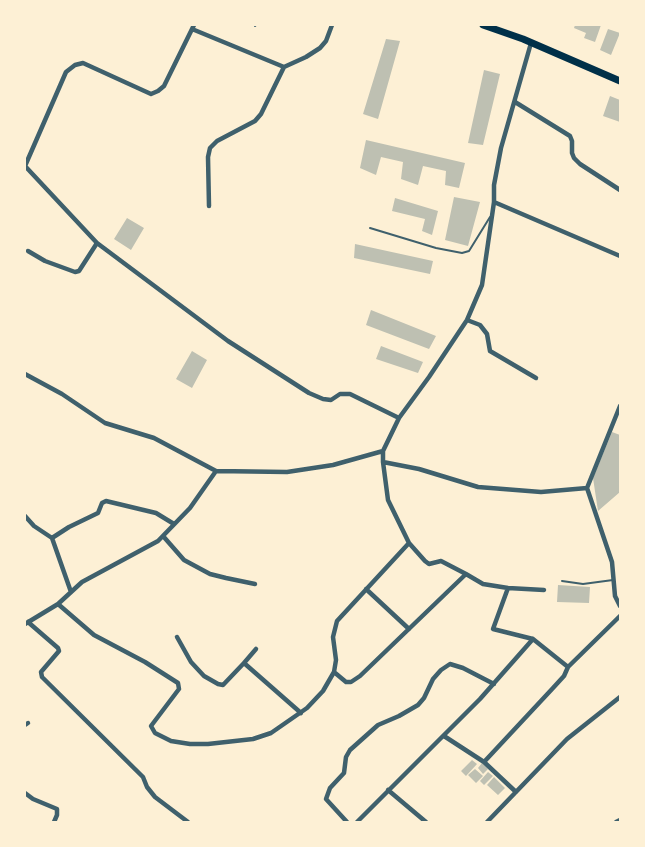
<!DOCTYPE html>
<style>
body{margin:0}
#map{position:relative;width:645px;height:847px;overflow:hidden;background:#fdf0d5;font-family:Roboto,sans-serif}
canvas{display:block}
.frame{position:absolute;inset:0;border:26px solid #fdf0d5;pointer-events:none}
</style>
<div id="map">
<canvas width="645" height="847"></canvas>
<div class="frame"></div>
</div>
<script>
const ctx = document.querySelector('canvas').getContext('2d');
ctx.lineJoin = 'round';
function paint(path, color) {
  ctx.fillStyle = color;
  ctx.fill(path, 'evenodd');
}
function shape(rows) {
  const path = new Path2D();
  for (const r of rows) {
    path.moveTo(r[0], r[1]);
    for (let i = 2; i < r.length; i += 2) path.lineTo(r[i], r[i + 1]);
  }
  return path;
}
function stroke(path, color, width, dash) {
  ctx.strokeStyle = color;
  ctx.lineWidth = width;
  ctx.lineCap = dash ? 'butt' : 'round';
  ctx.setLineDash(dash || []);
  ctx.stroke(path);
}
const building = shape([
 [575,25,601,25,595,42,584,38,586,33,574,28],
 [608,29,620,33,611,55,600,50],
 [386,39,400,41,378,119,363,114],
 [484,70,500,74,483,145,468,143],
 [610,96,620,100,620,122,603,116],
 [366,140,465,163,459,188,445,185,446,171,423,166,418,185,401,179,403,162,381,157,376,175,360,168],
 [454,197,480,202,468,246,445,240],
 [395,198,438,211,432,235,422,231,425,219,392,211],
 [127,218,144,228,131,250,114,239],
 [355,244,433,261,430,274,354,258],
 [371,310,436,336,429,349,366,325],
 [381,346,423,362,418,373,376,359],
 [192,351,207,360,192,388,176,379],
 [612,432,620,435,620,492,598,511,593,478],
 [558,585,590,587,589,603,557,602],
 [472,760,477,764,466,776,461,771],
 [482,763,488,769,483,774,478,768],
 [475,769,483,776,476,783,468,775],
 [488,772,493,776,484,785,480,781],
 [494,777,505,788,498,795,487,785]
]);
const service = shape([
 [255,26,256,25],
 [370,228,436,248,462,253,469,251,490,217],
 [562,581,583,584,613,580]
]);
const minor = shape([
 [192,29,284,67,306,57,320,48,326,41,332,25],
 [515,102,570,136,572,141,572,153,574,158,580,164,620,190],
 [25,166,97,243,228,341,309,393,323,399,331,400,340,394,350,394,399,418],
 [25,166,66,72,75,65,83,63,151,94,158,91,164,86,194,25],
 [494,202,620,256],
 [209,206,208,157,210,148,217,141,255,121,261,114,284,67],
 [28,251,45,261,75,272,79,271,97,243],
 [467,320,480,325,487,334,490,351,536,378],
 [25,374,62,394,105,423,154,438,216,471,287,472,333,465,383,451],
 [383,462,419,469,478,487,541,492,587,488],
 [587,488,612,562,615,596,620,606],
 [587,488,620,406],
 [25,516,34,526,52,538,69,527,98,513,102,503,106,501,156,513,174,524],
 [163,536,184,560,210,574,226,578,255,584],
 [52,538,71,592],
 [466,574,441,561,429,564,425,561,409,543,388,500,383,462,383,451,399,418,429,377,467,320,482,285,494,202,494,185,501,148,531,43],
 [508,588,493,629,533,639,568,667,620,616],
 [366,589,409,629],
 [58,604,94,635,145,662,178,683,179,689,151,726,155,733,171,741,190,744,208,744,253,739,271,733,307,708,323,691,334,672,336,660,333,637,337,621,409,543],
 [28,622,58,648,59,651,41,672,42,677,143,777,147,787,155,797,188,822],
 [25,624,58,604,82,582,158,541,190,508,216,471],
 [177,637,191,662,204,676,218,684,223,685,244,663,301,713],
 [244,663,256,649],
 [334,672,346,682,351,682,360,676,466,574,483,584,508,588,544,590],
 [25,725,28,723],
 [444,736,484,762,553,688,564,676,568,667],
 [484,762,516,792],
 [388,790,426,822],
 [25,793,33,799,57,809,57,815,54,822],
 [347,822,326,799,330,788,344,773,346,757,350,750,378,725,399,716,418,705,424,698,433,679,441,670,450,664,463,668,494,684],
 [357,822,480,699,533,639],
 [487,822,567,739,620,697],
 [616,822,620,820]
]);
const primary = shape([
 [483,25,523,39,620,81]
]);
paint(building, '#bec0b2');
stroke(service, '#3f606c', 2);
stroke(minor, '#3f606c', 4.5);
stroke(primary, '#003049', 7);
</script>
